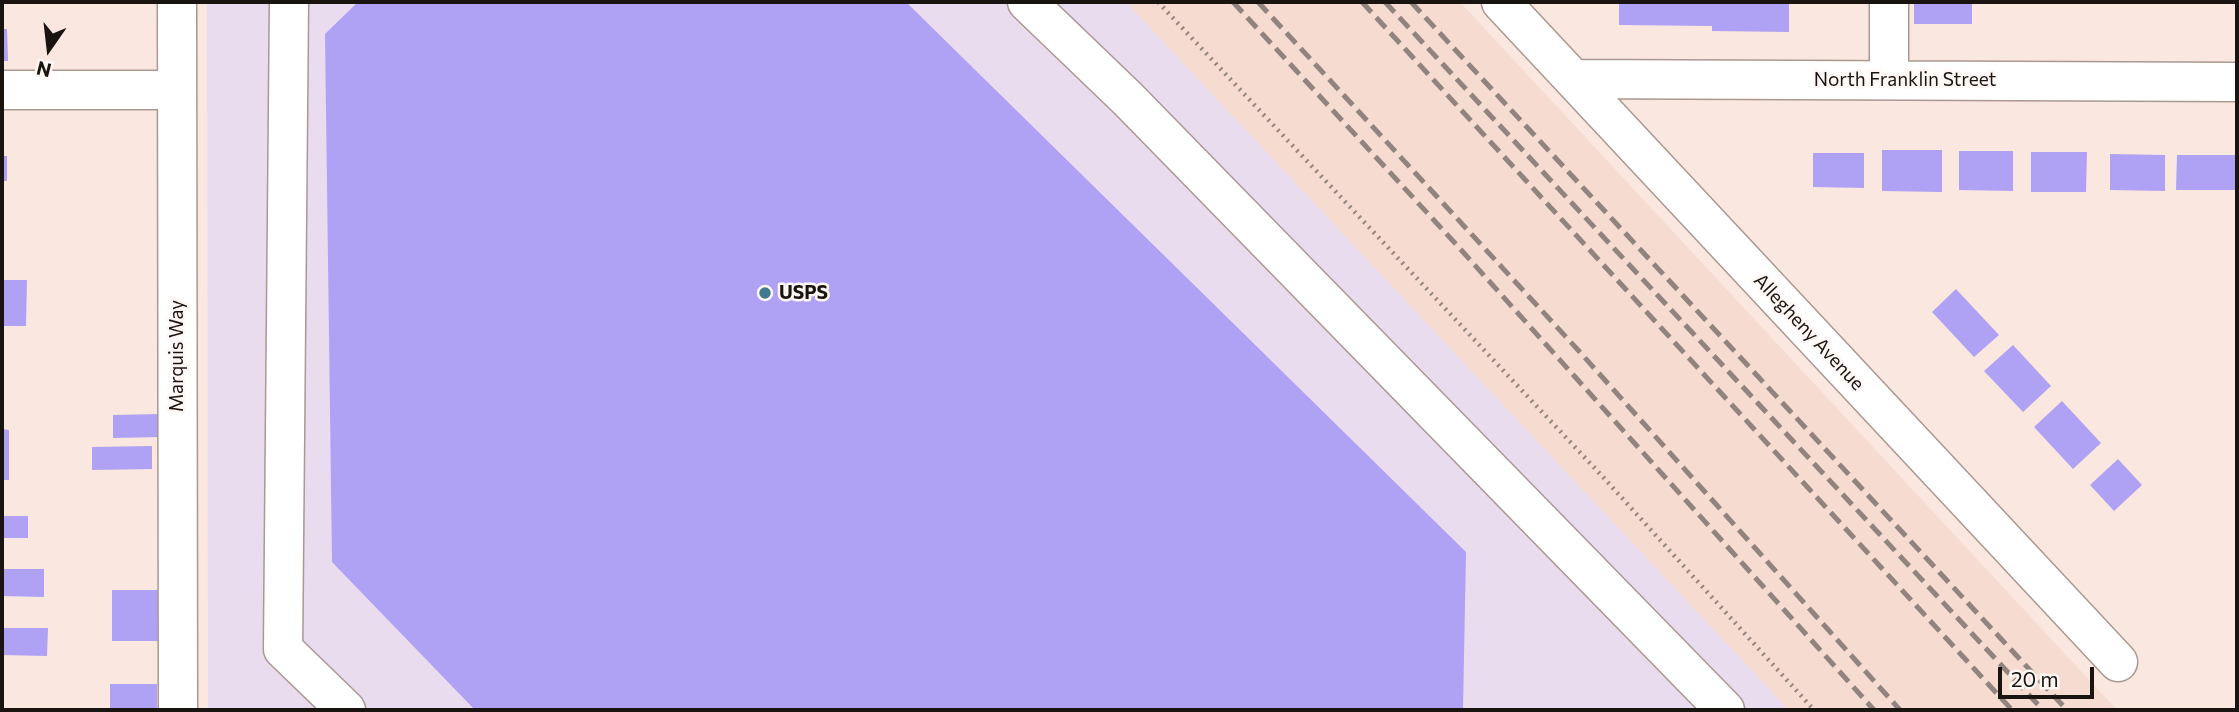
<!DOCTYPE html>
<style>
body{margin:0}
#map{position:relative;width:2239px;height:712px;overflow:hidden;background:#fae7df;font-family:Commissioner,sans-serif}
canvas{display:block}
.frame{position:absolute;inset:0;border:4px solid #1a1411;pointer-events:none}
.north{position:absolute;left:14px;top:14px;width:70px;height:70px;-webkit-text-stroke:5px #fff7f4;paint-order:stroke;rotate:194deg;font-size:19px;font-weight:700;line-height:28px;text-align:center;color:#1a1411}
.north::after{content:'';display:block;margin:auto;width:24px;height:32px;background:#1a1411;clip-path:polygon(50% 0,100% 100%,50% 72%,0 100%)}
.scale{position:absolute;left:1998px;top:667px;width:96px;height:32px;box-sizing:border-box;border:4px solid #1a1411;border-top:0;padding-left:9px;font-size:21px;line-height:24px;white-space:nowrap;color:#1a1411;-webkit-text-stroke:5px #fff7f4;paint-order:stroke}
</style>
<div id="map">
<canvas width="2239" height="712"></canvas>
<div class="frame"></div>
<div class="north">N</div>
<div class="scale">20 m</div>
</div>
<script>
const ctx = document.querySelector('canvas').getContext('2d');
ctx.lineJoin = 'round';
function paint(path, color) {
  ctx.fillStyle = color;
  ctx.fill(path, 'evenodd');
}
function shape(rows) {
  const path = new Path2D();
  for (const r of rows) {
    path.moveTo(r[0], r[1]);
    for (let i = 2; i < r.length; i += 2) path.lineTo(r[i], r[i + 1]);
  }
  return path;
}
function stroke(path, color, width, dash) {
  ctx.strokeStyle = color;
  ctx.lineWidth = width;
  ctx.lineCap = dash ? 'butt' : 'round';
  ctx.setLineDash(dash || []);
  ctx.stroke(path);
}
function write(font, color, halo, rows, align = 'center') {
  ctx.font = font + ' Commissioner,sans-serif';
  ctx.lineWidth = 5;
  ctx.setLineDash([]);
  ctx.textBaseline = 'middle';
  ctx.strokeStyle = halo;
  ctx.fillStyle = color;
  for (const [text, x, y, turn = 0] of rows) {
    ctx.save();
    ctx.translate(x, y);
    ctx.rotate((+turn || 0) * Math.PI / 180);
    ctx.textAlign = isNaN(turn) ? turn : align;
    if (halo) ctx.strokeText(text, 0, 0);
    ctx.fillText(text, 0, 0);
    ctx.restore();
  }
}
const built = shape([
 [1126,2,1460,2,2117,710,1789,710]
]);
const industrial = shape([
 [207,2,1126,2,1789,710,208,710]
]);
const building = shape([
 [358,2,906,2,1466,552,1463,710,475,710,332,562,325,34],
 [1619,2,1789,2,1789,32,1712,31,1712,26,1619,25],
 [1914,2,1972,2,1972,24,1914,24],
 [2,29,7,29,8,61,2,61],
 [1882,150,1942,150,1942,192,1882,191],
 [1959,151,2013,151,2013,191,1959,190],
 [2031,152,2087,152,2086,192,2031,192],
 [1813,153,1864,153,1864,188,1813,187],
 [2110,154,2165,155,2165,191,2110,190],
 [2177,155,2236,155,2235,190,2176,190],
 [2,156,7,156,7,181,2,181],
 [2,280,27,280,26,326,2,326],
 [1956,289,1999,335,1974,357,1932,312],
 [2013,345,2051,386,2023,412,1984,371],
 [2062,401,2101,443,2073,469,2034,427],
 [161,414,162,437,113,438,113,415],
 [2,429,9,430,9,480,2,480],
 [152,446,152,469,92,470,92,447],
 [2118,459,2142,485,2114,511,2090,485],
 [2,516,28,516,28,538,2,538],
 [2,569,44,569,44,597,2,596],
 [112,590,158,590,158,641,112,641],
 [2,628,48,628,47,656,2,655],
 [110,684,157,684,157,710,110,710]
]);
const path = shape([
 [1158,2,1603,477,1814,710]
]);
const minor = shape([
 [177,2,178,710],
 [289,2,283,649,346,710],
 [1027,2,1128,99,1725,710],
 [1501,2,2118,662],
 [1573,79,2237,82],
 [1889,80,1889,2],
 [2,90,177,90]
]);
const rail = shape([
 [1233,2,1454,242,1874,710],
 [1258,2,1578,350,1900,710],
 [1362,2,2012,710],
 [1385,2,2043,710],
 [1411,2,2067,710]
]);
const markers = [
 [765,293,7,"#3e7b91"]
];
const streetNames = [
 ["North Franklin Street",1905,80],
 ["Allegheny Avenue",1809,332,47],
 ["Marquis Way",177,356,-90]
];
const poiNames = [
 ["USPS",779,293]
];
paint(built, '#f6dbd0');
paint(industrial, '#eadcef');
paint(building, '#afa1f3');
stroke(minor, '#aa9891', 41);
stroke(path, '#938680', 4.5, [2, 5]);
stroke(minor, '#fff', 38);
stroke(rail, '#91847e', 5, [14, 7]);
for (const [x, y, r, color] of markers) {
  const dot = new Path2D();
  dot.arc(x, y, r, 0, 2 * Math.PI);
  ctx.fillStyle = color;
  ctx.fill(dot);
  stroke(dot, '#fff7f4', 2.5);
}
write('19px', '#1a1411', '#fff7f4', streetNames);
write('bold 19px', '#1a1411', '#fff7f4', poiNames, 'left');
</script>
